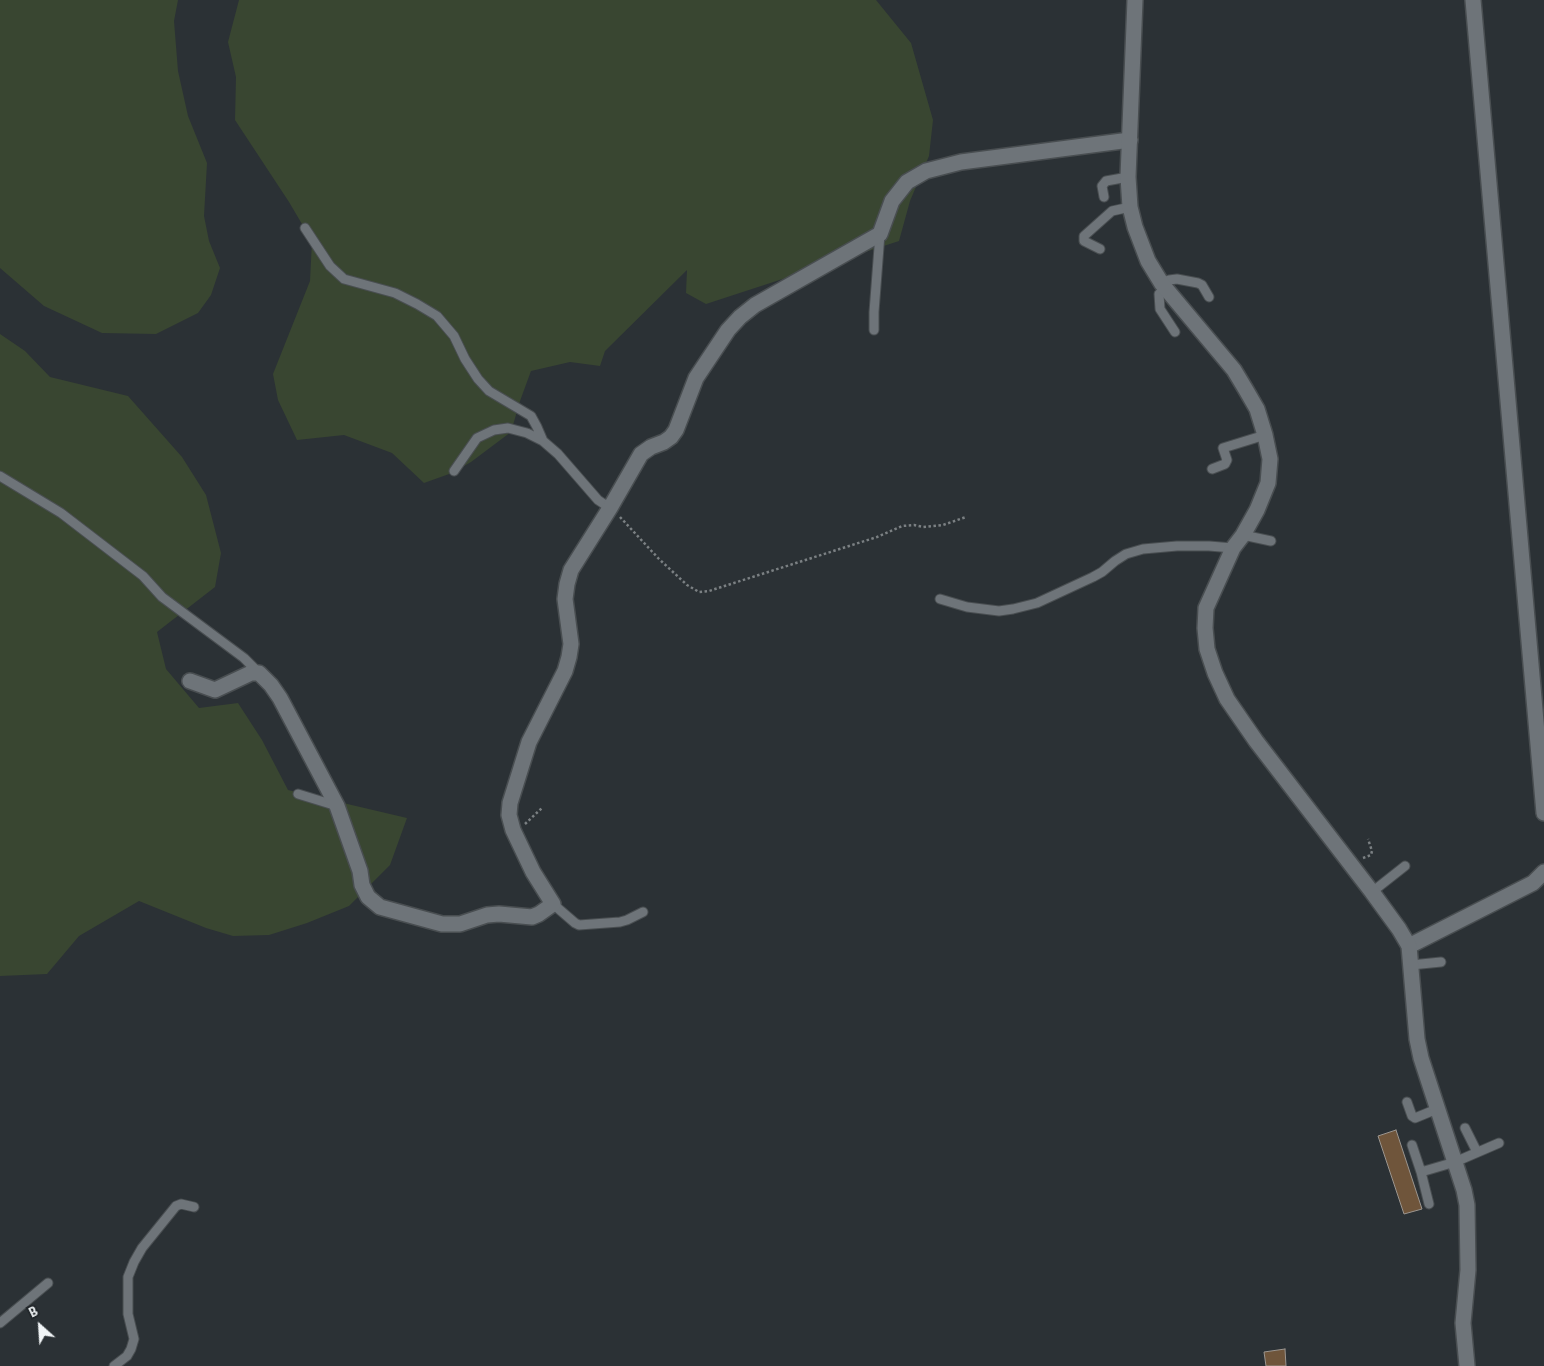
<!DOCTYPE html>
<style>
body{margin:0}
#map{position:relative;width:1544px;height:1366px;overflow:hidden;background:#2b3135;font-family:"Alegreya Sans",sans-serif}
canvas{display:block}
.north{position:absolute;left:15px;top:1301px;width:50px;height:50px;-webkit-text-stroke:4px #22272b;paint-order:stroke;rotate:334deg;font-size:14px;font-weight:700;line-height:20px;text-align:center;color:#f1f5f7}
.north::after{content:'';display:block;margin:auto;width:18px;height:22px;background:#f1f5f7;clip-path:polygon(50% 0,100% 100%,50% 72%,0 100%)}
</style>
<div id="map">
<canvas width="1544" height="1366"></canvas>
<div class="north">B</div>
</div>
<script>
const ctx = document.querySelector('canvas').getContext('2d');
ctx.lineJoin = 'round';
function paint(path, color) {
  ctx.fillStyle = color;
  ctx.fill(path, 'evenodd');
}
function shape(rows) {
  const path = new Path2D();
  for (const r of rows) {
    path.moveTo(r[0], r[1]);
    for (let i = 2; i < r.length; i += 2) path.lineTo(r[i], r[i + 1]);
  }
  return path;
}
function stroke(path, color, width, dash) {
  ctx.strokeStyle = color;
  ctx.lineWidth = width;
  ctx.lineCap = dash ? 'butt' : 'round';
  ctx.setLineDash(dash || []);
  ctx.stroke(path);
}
const green = shape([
 [0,0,178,0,174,21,178,71,188,116,207,163,204,216,209,241,220,268,211,295,198,313,156,334,102,333,44,306,0,268],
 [239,0,876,0,911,43,933,120,929,156,910,201,899,241,706,304,686,293,687,270,605,351,600,366,570,362,531,371,520,401,511,432,471,462,452,473,424,483,392,453,344,435,297,440,278,400,273,374,310,281,312,241,289,202,235,120,236,77,228,42],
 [0,334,25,351,50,377,128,396,182,457,206,495,221,553,215,587,157,632,166,669,199,708,238,703,262,740,288,790,407,818,390,865,349,906,307,923,269,935,233,936,206,928,139,901,79,936,47,974,0,976]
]);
const building = shape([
 [1396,1130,1422,1209,1404,1214,1378,1136,1396,1130],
 [1285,1349,1286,1366,1266,1366,1264,1352,1285,1349]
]);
const path = shape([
 [620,517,659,559,687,585,699,592,709,591,877,537,902,526,914,525,923,527,943,525,966,517],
 [525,824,543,807],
 [1363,858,1371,855,1372,851,1368,839]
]);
const lane = shape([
 [1104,197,1102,186,1106,181,1128,177],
 [305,228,330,266,344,279,395,293,417,304,437,316,454,336,465,359,478,379,489,391,531,416,537,427,543,441],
 [1100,249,1084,241,1084,236,1112,211,1130,207],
 [1162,284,1169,280,1177,279,1198,283,1202,285,1209,297],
 [1166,288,1159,294,1160,309,1175,332],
 [874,330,874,312,880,234],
 [1212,469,1225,464,1227,460,1223,448,1265,435],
 [454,471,477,438,494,430,508,428,527,433,543,441,558,454,598,500,610,508],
 [0,476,61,513,143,576,162,597,244,658,259,673],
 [1243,535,1271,541],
 [940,599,967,607,999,611,1013,609,1037,603,1093,577,1102,572,1115,561,1126,554,1143,549,1177,546,1209,546,1233,548],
 [298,794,337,806],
 [1372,892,1405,866],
 [553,904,575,923,579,925,620,922,627,920,643,912],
 [1411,965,1441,962],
 [1407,1102,1412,1116,1415,1118,1437,1109],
 [1465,1128,1477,1152],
 [1412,1145,1421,1172,1455,1162,1499,1143],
 [1421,1172,1429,1204],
 [0,1323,48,1283],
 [114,1366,127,1356,131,1349,134,1339,128,1314,128,1277,134,1262,142,1248,176,1206,181,1204,194,1207]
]);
const street = shape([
 [190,681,215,690,251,673,259,673,271,685,280,698,337,806,360,871,362,885,368,897,380,907,442,924,460,924,487,915,499,914,532,917,539,914,553,904,533,872,513,830,509,815,510,803,529,742,565,671,569,657,571,644,565,599,567,584,571,570,610,508,641,454,651,447,664,442,671,437,676,430,696,378,728,330,740,317,755,305,880,234,892,201,907,182,926,171,961,162,1130,140],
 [1409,946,1533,883,1544,872]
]);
const secondary = shape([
 [1135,0,1128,177,1130,207,1135,227,1148,261,1162,284,1234,370,1246,390,1257,409,1265,435,1270,459,1268,483,1257,510,1243,535,1233,548,1206,608,1205,628,1207,649,1215,673,1227,699,1256,741,1372,892,1399,929,1409,946,1417,1039,1421,1058,1464,1190,1467,1205,1468,1270,1463,1323,1467,1366],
 [1473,0,1544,813]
]);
paint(green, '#394631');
paint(building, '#6f553b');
stroke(building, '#9b958f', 1);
stroke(lane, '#494e51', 11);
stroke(street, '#494e51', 18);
stroke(secondary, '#494e51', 18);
stroke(path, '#7b8083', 2.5, [2.5, 2.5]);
stroke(lane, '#6e7479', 9);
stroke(street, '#6e7479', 15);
stroke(secondary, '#6e7479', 15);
</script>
